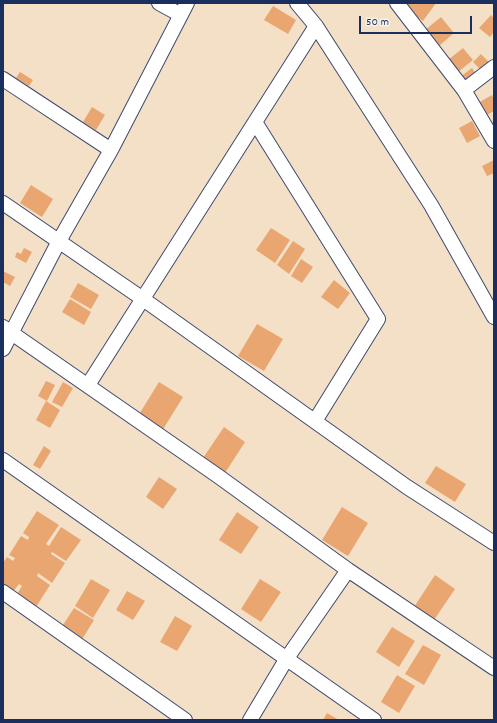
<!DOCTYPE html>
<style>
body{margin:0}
#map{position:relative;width:497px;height:723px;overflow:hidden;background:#f4e0c7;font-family:Dekko,sans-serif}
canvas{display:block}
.frame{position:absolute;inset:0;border:4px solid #1b2f5e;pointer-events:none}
.scale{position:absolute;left:359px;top:16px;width:113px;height:18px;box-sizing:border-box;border:2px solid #1b2f5e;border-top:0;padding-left:5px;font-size:12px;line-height:14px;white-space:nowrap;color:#1b2f5e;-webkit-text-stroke:3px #f7f3e8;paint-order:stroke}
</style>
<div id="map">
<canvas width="497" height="723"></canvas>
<div class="frame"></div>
<div class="scale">50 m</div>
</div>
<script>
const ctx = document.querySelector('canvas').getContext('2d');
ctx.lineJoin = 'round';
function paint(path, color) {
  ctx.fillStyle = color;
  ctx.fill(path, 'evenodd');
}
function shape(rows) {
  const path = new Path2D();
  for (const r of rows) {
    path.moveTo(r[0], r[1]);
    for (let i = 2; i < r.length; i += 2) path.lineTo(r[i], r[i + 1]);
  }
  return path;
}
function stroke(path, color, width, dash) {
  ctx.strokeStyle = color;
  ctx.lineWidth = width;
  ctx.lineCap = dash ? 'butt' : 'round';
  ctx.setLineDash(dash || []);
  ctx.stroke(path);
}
const building = shape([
 [408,3,436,3,423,21,405,8],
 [273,6,296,20,288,34,264,20],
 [491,15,494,18,494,32,490,37,479,28],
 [441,17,454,33,439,46,425,30],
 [463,48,473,60,458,72,448,60],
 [481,54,491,64,483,72,473,62],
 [472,68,478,77,466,85,460,77],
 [20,72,33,80,29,86,16,78],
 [492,95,494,99,494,111,485,116,478,103],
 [92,107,105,115,96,130,83,122],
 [472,121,480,136,467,143,459,128],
 [494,160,494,173,487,176,482,166],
 [31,185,53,199,42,217,20,203],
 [271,228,290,240,275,263,256,250],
 [293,241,305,249,289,274,277,265],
 [24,248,32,252,26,263,15,257,17,252,21,254],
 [301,259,313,267,302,283,291,276],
 [3,271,15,277,10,286,3,282],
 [334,280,350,293,338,309,321,297],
 [78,283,99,295,91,309,70,297],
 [70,299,91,312,84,325,62,312],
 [257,324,283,339,264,371,238,356],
 [46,381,55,385,47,401,38,396],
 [63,382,73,388,62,407,52,402],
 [159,382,183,397,162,431,138,416],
 [46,401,60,410,50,428,36,420],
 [224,427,245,442,223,476,201,461],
 [44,446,51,451,40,469,33,465],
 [436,466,466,484,455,502,425,483],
 [159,477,177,489,163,509,146,497],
 [342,507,368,523,348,556,322,540],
 [37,511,59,525,46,544,49,546,61,527,81,540,66,561,52,552,51,554,65,563,52,583,38,573,37,576,50,585,36,607,17,594,22,586,19,584,13,592,3,585,3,563,7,557,13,561,15,558,9,555,21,536,28,540,29,537,23,533],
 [237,512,259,527,241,554,219,540],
 [435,575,455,589,434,620,414,607],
 [91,579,110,590,93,618,75,606],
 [260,579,281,592,261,622,241,609],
 [127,591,145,601,133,620,116,610],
 [74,608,94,620,81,641,61,628],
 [175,616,192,626,177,651,160,642],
 [392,627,415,641,399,667,376,652],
 [423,645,441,655,424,685,405,674],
 [397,675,415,686,399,713,381,702],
 [327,713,339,720,323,720]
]);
const street = shape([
 [159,3,181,15],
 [297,3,316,26,431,205,494,317],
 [397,3,464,90,494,141],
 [3,79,111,150,59,241,3,349],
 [464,90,494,67],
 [255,122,378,319,315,421],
 [111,150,187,3],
 [3,203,143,299,407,487,494,543],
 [3,327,218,476,348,570,494,668],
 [88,385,316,26],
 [3,460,374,720],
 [3,592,185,720],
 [250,720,287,658,348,570]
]);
paint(building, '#e9a671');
stroke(street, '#3c4a6e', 16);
stroke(street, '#fff', 14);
</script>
